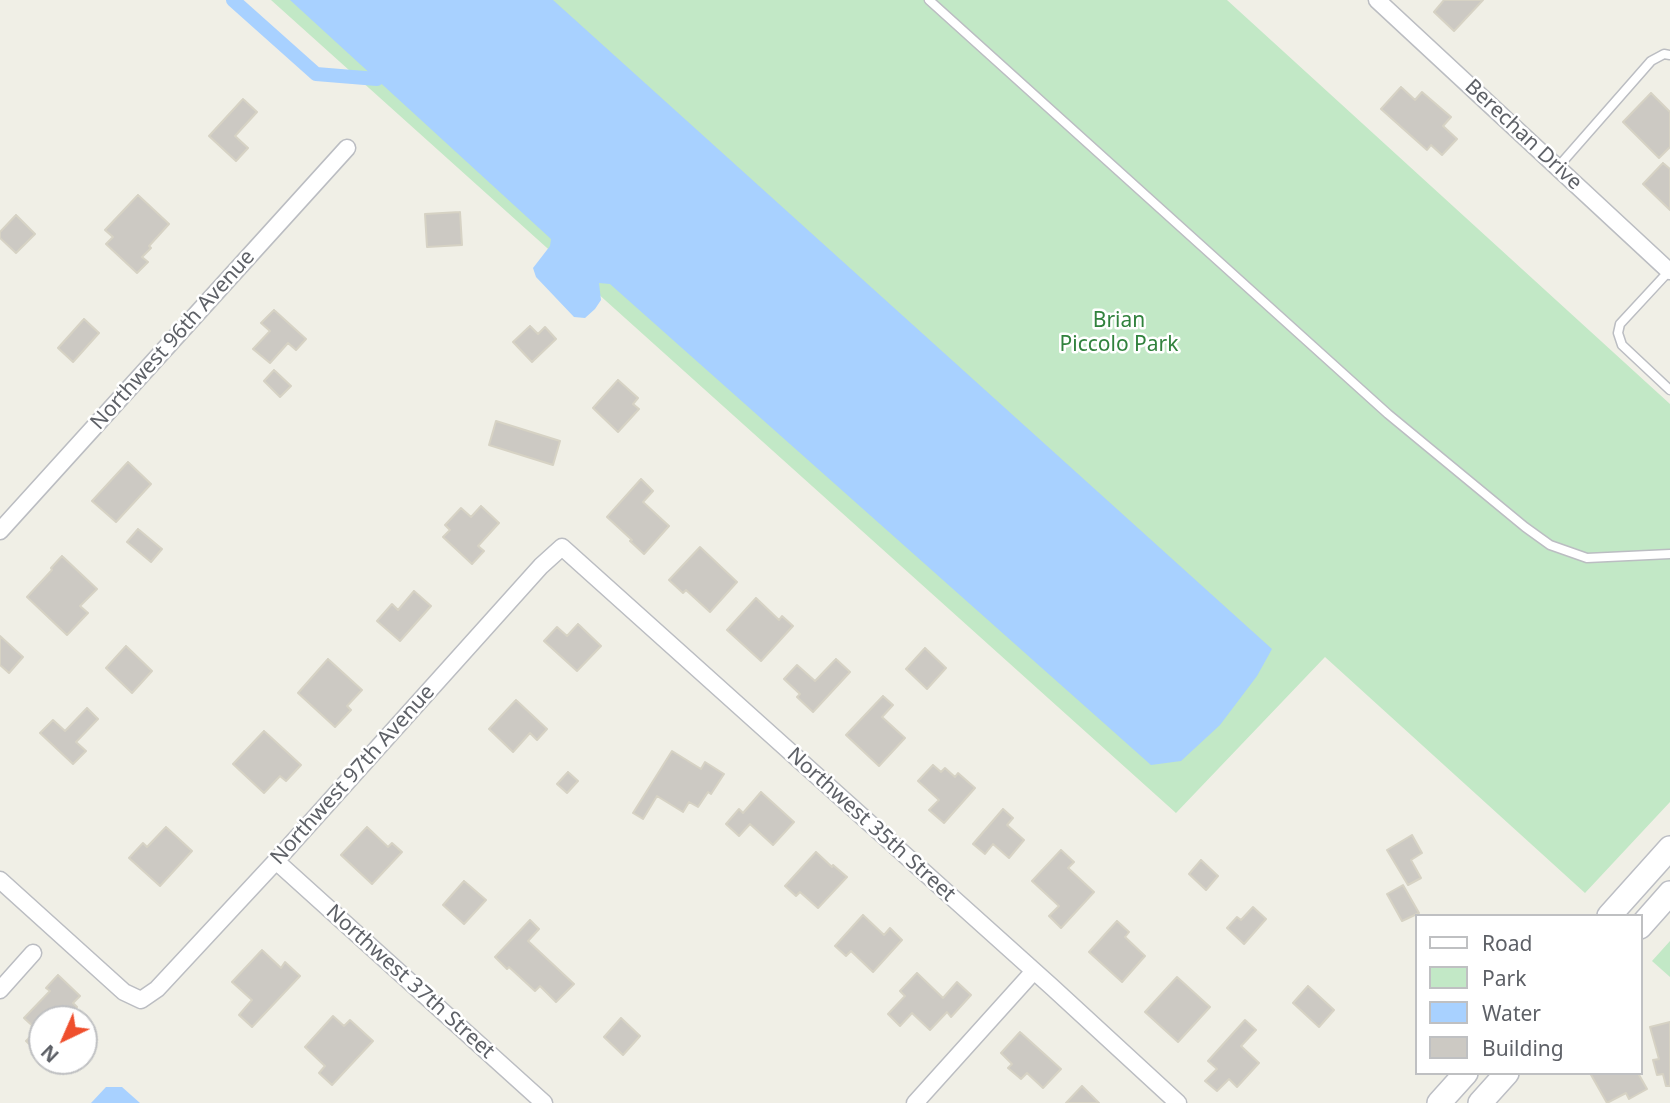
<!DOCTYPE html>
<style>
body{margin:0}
#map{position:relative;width:1670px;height:1103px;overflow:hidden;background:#f0efe6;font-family:"Noto Sans",sans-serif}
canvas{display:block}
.legend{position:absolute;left:1415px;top:914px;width:228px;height:161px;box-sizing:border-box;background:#fff;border:2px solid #bfc0c2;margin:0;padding:9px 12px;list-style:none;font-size:21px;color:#5e6167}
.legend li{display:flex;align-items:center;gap:14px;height:35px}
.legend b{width:35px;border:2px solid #bfc0c2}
.north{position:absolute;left:28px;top:1005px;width:70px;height:70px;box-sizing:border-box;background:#fff;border:2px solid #bfc0c2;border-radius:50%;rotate:224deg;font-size:19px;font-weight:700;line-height:28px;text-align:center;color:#5e6167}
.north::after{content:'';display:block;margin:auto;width:24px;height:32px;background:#ef4f2d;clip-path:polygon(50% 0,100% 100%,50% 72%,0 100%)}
</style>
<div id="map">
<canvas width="1670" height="1103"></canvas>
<ul class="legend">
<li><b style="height:9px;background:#fff"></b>Road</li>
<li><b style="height:19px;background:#c2e8c6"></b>Park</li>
<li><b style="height:19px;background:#a8d1ff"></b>Water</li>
<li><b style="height:19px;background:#ccc9c3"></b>Building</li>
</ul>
<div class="north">N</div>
</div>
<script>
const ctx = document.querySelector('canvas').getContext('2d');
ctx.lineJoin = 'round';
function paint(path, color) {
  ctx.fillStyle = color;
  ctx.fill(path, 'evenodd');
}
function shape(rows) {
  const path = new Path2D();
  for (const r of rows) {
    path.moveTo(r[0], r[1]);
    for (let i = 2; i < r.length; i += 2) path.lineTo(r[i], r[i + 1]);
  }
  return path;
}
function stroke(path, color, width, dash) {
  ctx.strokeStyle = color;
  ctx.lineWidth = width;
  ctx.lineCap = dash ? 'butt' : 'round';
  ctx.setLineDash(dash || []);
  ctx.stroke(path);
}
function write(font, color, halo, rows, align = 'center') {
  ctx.font = font + ' "Noto Sans",sans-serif';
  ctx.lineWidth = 5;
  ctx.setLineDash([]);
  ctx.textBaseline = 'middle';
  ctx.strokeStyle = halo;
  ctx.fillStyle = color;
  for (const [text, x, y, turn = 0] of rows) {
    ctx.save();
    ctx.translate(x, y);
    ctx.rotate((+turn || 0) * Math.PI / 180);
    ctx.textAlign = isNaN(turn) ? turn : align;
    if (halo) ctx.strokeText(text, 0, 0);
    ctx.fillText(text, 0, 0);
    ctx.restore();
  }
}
const green = shape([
 [271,0,1227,0,1670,404,1670,802,1585,893,1325,657,1176,813],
 [1670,941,1670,977,1652,961]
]);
const water = shape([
 [290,0,553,0,1272,649,1257,676,1220,725,1181,761,1151,765,610,284,599,283,601,300,595,309,585,318,574,317,536,277,533,268,550,246,551,239],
 [106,1087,122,1087,140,1103,91,1103]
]);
const canal = shape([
 [233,0,316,74,377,79]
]);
const building = shape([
 [1444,0,1483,0,1454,31,1434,12,1444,0],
 [1401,87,1415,100,1422,92,1451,117,1443,126,1457,139,1442,155,1431,145,1427,150,1381,109,1401,87],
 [1651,93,1670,112,1670,147,1659,158,1623,122,1651,93],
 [243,99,257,112,235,136,248,148,236,161,209,136,243,99],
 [1663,163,1670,169,1670,210,1643,184,1663,163],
 [138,195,169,224,149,246,151,248,142,257,148,262,137,273,106,244,113,237,105,230,138,195],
 [460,212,462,245,427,247,425,214,460,212],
 [16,215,35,234,16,253,0,238,0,232,16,215],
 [274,310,306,339,296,350,288,343,270,363,253,349,270,331,261,323,274,310],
 [84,319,99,333,73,362,58,348,84,319],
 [530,326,538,334,545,327,556,339,532,362,513,342,530,326],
 [274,370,291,386,280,397,264,381,274,370],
 [618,380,638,398,633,404,639,409,618,432,593,408,618,380],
 [496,421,560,441,553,465,489,445,496,421],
 [128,462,151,484,116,522,92,501,128,462],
 [641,479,653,491,643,502,669,526,644,554,630,541,632,540,607,517,641,479],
 [481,506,499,523,478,546,484,551,472,564,443,537,450,530,445,525,461,508,471,517,481,506],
 [138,529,162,549,151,562,127,542,138,529],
 [700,547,737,582,710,612,686,590,683,593,669,580,700,547],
 [62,556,97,589,80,606,88,613,67,635,27,597,52,570,51,568,62,556],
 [414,591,431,606,400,641,377,621,392,604,398,610,414,591],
 [756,598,779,620,782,616,793,626,761,661,727,630,756,598],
 [578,624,601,646,577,671,544,641,557,627,567,636,578,624],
 [0,636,23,657,9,673,0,665,0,636],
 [126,646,152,671,132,693,106,668,126,646],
 [925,648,946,668,927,689,906,669,925,648],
 [328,659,362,690,347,706,351,710,335,727,298,693,328,659],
 [836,659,850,672,813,712,797,697,800,694,784,679,797,665,815,681,836,659],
 [883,696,893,705,882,717,905,738,879,766,846,735,883,696],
 [516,700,547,729,537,740,530,733,513,752,489,729,516,700],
 [87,708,98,719,76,742,86,751,73,764,40,733,53,720,65,731,87,708],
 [264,731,301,765,286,781,280,776,264,793,233,764,264,731],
 [672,751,701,769,705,762,724,774,711,794,708,792,698,807,689,802,683,812,657,796,643,819,633,813,672,751],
 [933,765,941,772,945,768,955,777,958,773,975,788,944,823,929,810,939,800,918,781,933,765],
 [568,772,578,781,567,793,557,784,568,772],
 [761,792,794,822,773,845,750,824,739,836,726,824,739,809,743,813,761,792],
 [1003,809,1013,818,1007,825,1024,840,1009,858,993,844,985,854,973,844,1003,809],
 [166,827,192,851,160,886,129,858,143,843,147,847,166,827],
 [367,827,388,847,392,843,402,852,372,884,341,855,367,827],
 [1412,835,1422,853,1411,860,1421,878,1408,885,1387,850,1412,835],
 [1061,850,1074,862,1068,868,1094,892,1061,928,1049,916,1059,906,1032,881,1061,850],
 [816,852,832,867,833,865,847,877,818,908,800,892,796,896,785,886,816,852],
 [1201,860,1218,876,1206,890,1189,874,1201,860],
 [464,881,486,900,464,924,443,905,464,881],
 [1403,885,1419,913,1402,921,1387,894,1403,885],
 [1253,907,1266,919,1244,944,1227,928,1237,917,1241,920,1253,907],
 [863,915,884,935,890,928,902,940,873,972,851,951,846,956,835,946,863,915],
 [530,920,539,929,528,941,574,984,556,1002,540,986,535,991,509,967,507,969,495,957,530,920],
 [1117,921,1129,932,1125,937,1145,956,1122,982,1089,952,1117,921],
 [262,950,281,968,285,962,300,976,252,1027,239,1015,252,1000,232,982,262,950],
 [917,973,943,998,957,982,971,995,951,1017,947,1012,930,1030,912,1013,900,1026,888,1014,905,996,900,991,917,973],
 [58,975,80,996,73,1003,77,1007,66,1019,42,1019,42,1056,26,1041,37,1030,24,1018,50,991,46,988,58,975],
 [1177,977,1210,1007,1178,1042,1145,1012,1177,977],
 [1308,986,1334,1010,1319,1027,1293,1003,1308,986],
 [333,1016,344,1026,350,1020,373,1041,332,1085,319,1073,325,1066,305,1047,333,1016],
 [621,1018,640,1036,623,1055,604,1037,621,1018],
 [1245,1020,1256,1030,1241,1046,1259,1063,1237,1087,1229,1079,1217,1091,1205,1081,1217,1069,1208,1061,1245,1020],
 [1670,1022,1670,1086,1666,1086,1663,1074,1657,1075,1653,1060,1659,1059,1650,1027,1670,1022],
 [1020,1032,1061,1069,1043,1088,1027,1073,1021,1079,1008,1068,1012,1064,1001,1053,1020,1032],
 [1590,1073,1638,1073,1647,1089,1629,1099,1626,1093,1607,1103,1590,1073],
 [1082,1086,1099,1103,1066,1103,1082,1086]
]);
const lane = shape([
 [929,0,1388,414,1525,527,1550,545,1587,558,1670,554],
 [1558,167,1651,61,1664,54,1670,55],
 [1670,270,1620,324,1618,333,1622,345,1670,390]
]);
const street = shape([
 [1377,0,1669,271],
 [0,531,347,148],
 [276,861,544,1103],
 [0,880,124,992,141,1000,157,989,276,861,541,566,562,547,1052,987,1178,1103],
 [0,990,33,953],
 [915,1103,1034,971]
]);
const secondary = shape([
 [1609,916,1670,848],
 [1640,927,1670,893],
 [1439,1103,1466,1073],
 [1480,1103,1507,1073]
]);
const streetNames = [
 ["Berechan Drive",1523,135,43],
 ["Northwest 96th Avenue",173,340,-48],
 ["Northwest 97th Avenue",353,775,-48],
 ["Northwest 35th Street",871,825,42],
 ["Northwest 37th Street",410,982,42]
];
const parkNames = [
 ["Brian",1119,321],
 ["Piccolo Park",1119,345]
];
paint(green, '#c2e8c6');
paint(water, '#a8d1ff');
stroke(canal, '#a8d1ff', 14);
paint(building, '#ccc9c3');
stroke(building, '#d6d2c4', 2);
stroke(lane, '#bbbdc2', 11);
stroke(street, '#bbbdc2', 19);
stroke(secondary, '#bcbec4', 26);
stroke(lane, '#fff', 8);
stroke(street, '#fff', 16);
stroke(secondary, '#fff', 23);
write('21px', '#5e6167', '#fff', streetNames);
write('21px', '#31823d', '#fff', parkNames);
</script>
